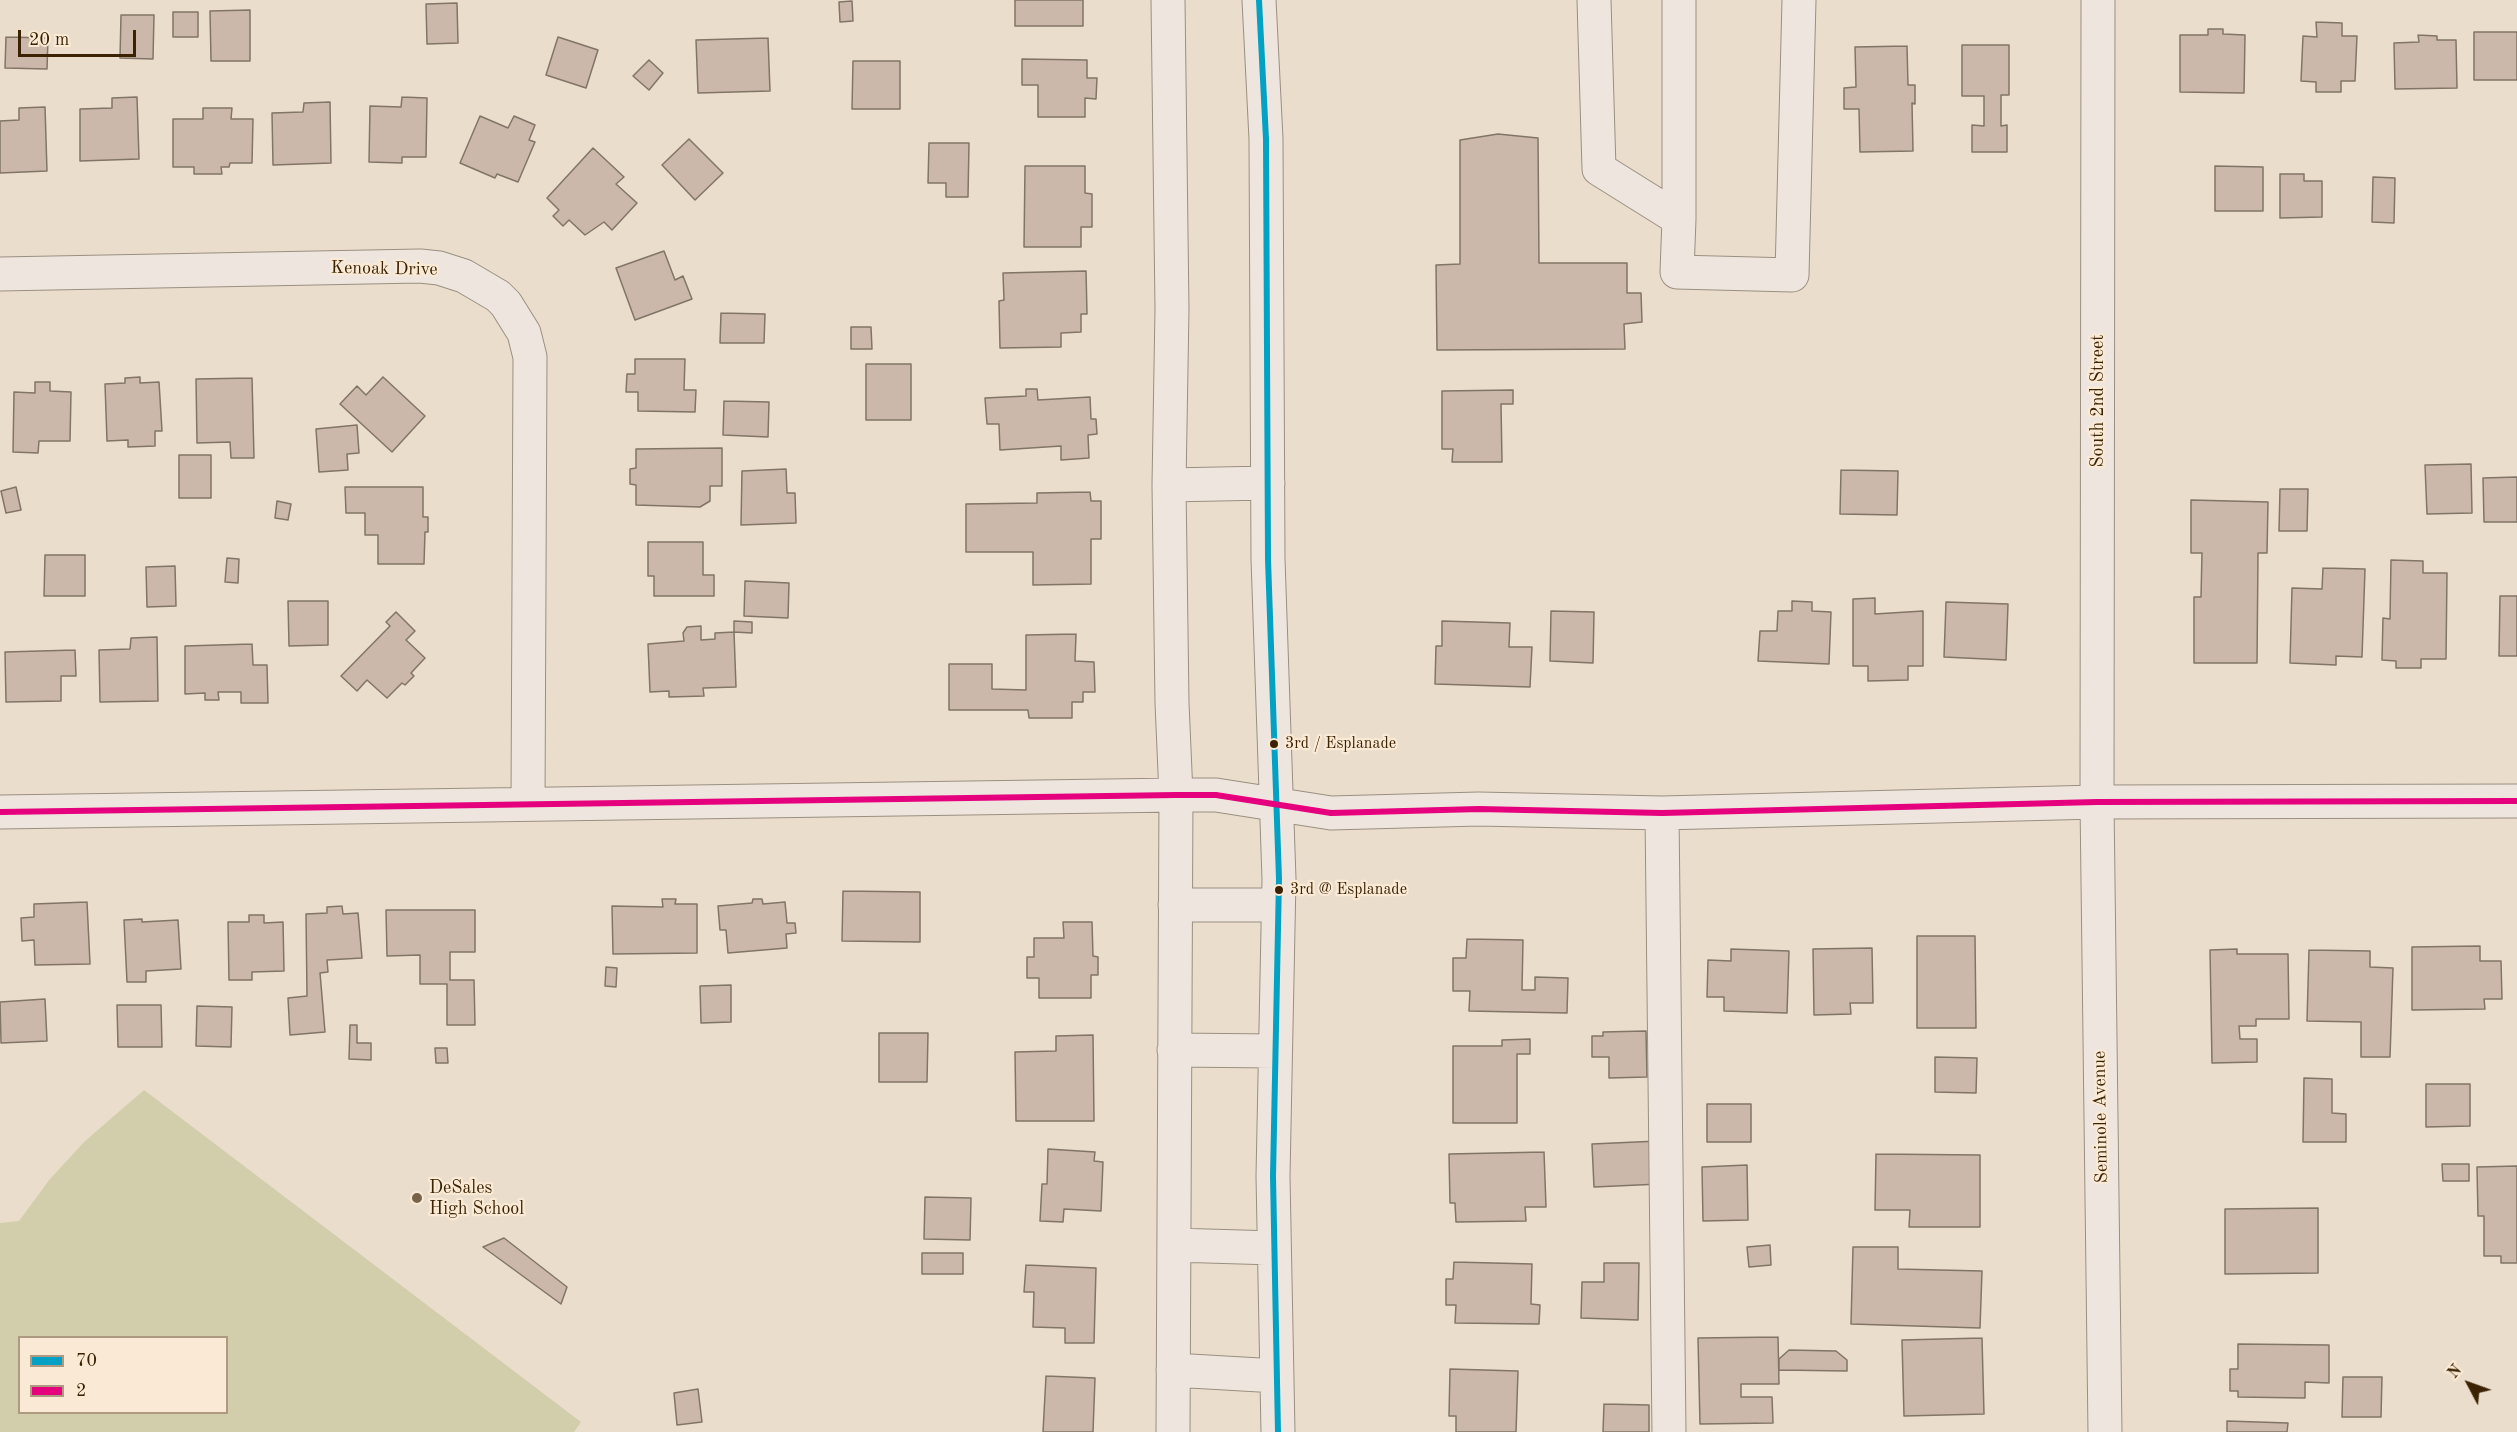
<!DOCTYPE html>
<style>
body{margin:0}
#map{position:relative;width:2517px;height:1432px;overflow:hidden;background:#ebddcb;font-family:"Old Standard TT",serif}
canvas{display:block}
.legend{position:absolute;left:18px;top:1336px;width:210px;height:78px;box-sizing:border-box;background:#faead5;border:2px solid #ad9a81;margin:0;padding:8px 10px;list-style:none;font-size:18px;color:#3a2203}
.legend li{display:flex;align-items:center;gap:12px;height:30px}
.legend b{width:30px;border:2px solid #ad9a81}
.north{position:absolute;left:2439px;top:1354px;width:60px;height:60px;-webkit-text-stroke:4px #faead5;paint-order:stroke;rotate:311deg;font-size:16px;font-weight:700;line-height:24px;text-align:center;color:#3a2203}
.north::after{content:'';display:block;margin:auto;width:21px;height:27px;background:#3a2203;clip-path:polygon(50% 0,100% 100%,50% 72%,0 100%)}
.scale{position:absolute;left:18px;top:30px;width:118px;height:27px;box-sizing:border-box;border:3px solid #3a2203;border-top:0;padding-left:8px;font-size:18px;line-height:21px;white-space:nowrap;color:#3a2203;-webkit-text-stroke:4px #faead5;paint-order:stroke}
</style>
<div id="map">
<canvas width="2517" height="1432"></canvas>
<ul class="legend">
<li><b style="height:8px;background:#03a2c4"></b>70</li>
<li><b style="height:8px;background:#e5007d"></b>2</li>
</ul>
<div class="north">N</div>
<div class="scale">20 m</div>
</div>
<script>
const ctx = document.querySelector('canvas').getContext('2d');
ctx.lineJoin = 'round';
function paint(path, color) {
  ctx.fillStyle = color;
  ctx.fill(path, 'evenodd');
}
function shape(rows) {
  const path = new Path2D();
  for (const r of rows) {
    path.moveTo(r[0], r[1]);
    for (let i = 2; i < r.length; i += 2) path.lineTo(r[i], r[i + 1]);
  }
  return path;
}
function stroke(path, color, width, dash) {
  ctx.strokeStyle = color;
  ctx.lineWidth = width;
  ctx.lineCap = dash ? 'butt' : 'round';
  ctx.setLineDash(dash || []);
  ctx.stroke(path);
}
function write(font, color, halo, rows, align = 'center') {
  ctx.font = font + ' "Old Standard TT",serif';
  ctx.lineWidth = 4.5;
  ctx.setLineDash([]);
  ctx.textBaseline = 'middle';
  ctx.strokeStyle = halo;
  ctx.fillStyle = color;
  for (const [text, x, y, turn = 0] of rows) {
    ctx.save();
    ctx.translate(x, y);
    ctx.rotate((+turn || 0) * Math.PI / 180);
    ctx.textAlign = isNaN(turn) ? turn : align;
    if (halo) ctx.strokeText(text, 0, 0);
    ctx.fillText(text, 0, 0);
    ctx.restore();
  }
}
const green = shape([
 [144,1090,581,1422,574,1432,0,1432,0,1223,19,1221,50,1179,85,1141],
 [20,1338,226,1338,226,1412,20,1412]
]);
const building = shape([
 [1015,0,1083,0,1083,26,1015,26,1015,0],
 [852,1,853,21,840,22,839,2,852,1],
 [457,3,458,43,427,44,426,4,457,3],
 [250,10,250,61,211,61,210,11,250,10],
 [173,12,198,12,198,37,173,37,173,12],
 [121,15,154,15,153,59,120,58,121,15],
 [2316,22,2342,23,2342,36,2357,36,2355,81,2341,81,2341,92,2316,92,2316,82,2301,81,2303,36,2317,37,2316,22],
 [2208,29,2223,29,2223,34,2245,35,2244,93,2180,92,2180,35,2208,35,2208,29],
 [2474,32,2517,32,2517,80,2474,80,2474,32],
 [2418,35,2437,36,2437,40,2456,40,2457,88,2395,89,2394,43,2419,42,2418,35],
 [6,37,48,38,47,69,5,68,6,37],
 [558,37,598,50,586,88,546,75,558,37],
 [768,38,770,91,698,93,696,40,768,38],
 [1962,45,2009,45,2009,95,2001,95,2001,126,2007,125,2007,152,1972,152,1972,125,1984,126,1984,96,1962,96,1962,45],
 [1907,46,1908,85,1915,85,1915,104,1912,103,1913,151,1860,152,1859,109,1844,109,1844,88,1856,87,1855,47,1907,46],
 [1022,59,1087,60,1087,78,1097,78,1096,99,1085,98,1085,117,1038,117,1038,85,1022,85,1022,59],
 [649,60,663,73,649,90,633,76,649,60],
 [853,61,900,61,900,109,852,109,853,61],
 [137,97,139,159,80,161,80,109,112,108,112,98,137,97],
 [402,97,427,98,426,157,402,157,402,163,369,162,370,106,401,107,402,97],
 [330,102,331,163,273,165,272,113,303,112,304,103,330,102],
 [45,107,47,171,0,173,0,121,19,120,19,108,45,107],
 [203,108,232,108,231,119,253,119,252,163,230,163,229,167,221,167,222,174,194,174,194,167,173,167,173,119,203,119,203,108],
 [480,116,508,128,514,116,535,125,529,140,535,142,518,182,497,174,495,178,460,163,480,116],
 [1498,134,1538,138,1539,263,1627,263,1627,293,1641,293,1642,322,1624,324,1625,349,1437,350,1436,265,1460,264,1460,140,1498,134],
 [689,139,723,173,695,200,662,165,689,139],
 [929,143,969,143,968,197,946,197,946,183,928,183,929,143],
 [593,148,624,177,616,184,637,203,612,230,604,222,585,235,569,220,563,226,553,216,559,210,547,198,593,148],
 [1025,166,1085,166,1085,193,1092,194,1092,227,1081,227,1081,247,1024,247,1025,166],
 [2215,166,2263,167,2263,211,2215,211,2215,166],
 [2280,174,2304,174,2304,181,2322,181,2322,217,2280,218,2280,174],
 [2373,177,2395,178,2394,223,2372,222,2373,177],
 [664,251,675,280,683,276,692,299,635,320,616,268,664,251],
 [1086,271,1087,314,1081,314,1081,332,1061,333,1061,347,1000,348,999,301,1004,300,1003,273,1086,271],
 [721,313,765,314,764,343,720,343,721,313],
 [851,327,871,327,872,349,851,349,851,327],
 [635,359,685,359,684,390,696,390,695,412,638,411,638,392,626,392,627,374,635,374,635,359],
 [866,364,911,364,911,420,866,420,866,364],
 [140,377,140,383,159,382,162,431,155,431,155,446,128,447,128,440,107,441,105,384,125,383,125,378,140,377],
 [383,377,425,416,392,452,340,404,357,386,366,395,383,377],
 [252,378,254,458,231,458,230,442,197,443,196,379,252,378],
 [35,382,50,382,50,391,71,392,70,441,39,441,38,453,13,452,14,392,35,393,35,382],
 [1026,389,1037,389,1038,400,1090,397,1091,419,1096,419,1097,434,1088,435,1089,458,1061,460,1061,446,1000,450,999,424,987,424,985,398,1026,396,1026,389],
 [1513,390,1513,404,1501,404,1502,462,1452,462,1453,449,1442,449,1442,391,1513,390],
 [724,401,769,402,768,437,723,435,724,401],
 [357,425,359,453,347,454,348,470,319,472,316,429,357,425],
 [722,448,722,486,710,486,710,501,700,507,636,505,636,485,630,484,630,469,636,468,636,449,722,448],
 [179,455,211,455,211,498,179,498,179,455],
 [2471,464,2472,513,2427,514,2425,465,2471,464],
 [786,469,787,493,795,493,796,523,741,525,742,471,786,469],
 [1841,470,1898,471,1897,515,1840,514,1841,470],
 [2517,477,2517,522,2484,522,2483,478,2517,477],
 [16,487,21,510,6,513,1,491,16,487],
 [345,487,423,487,423,517,428,517,428,532,425,532,424,564,378,564,378,535,365,535,365,513,346,513,345,487],
 [2280,489,2308,489,2307,531,2279,531,2280,489],
 [1090,492,1091,501,1101,501,1101,539,1091,539,1091,584,1033,585,1033,552,966,552,966,504,1037,503,1037,493,1090,492],
 [2191,500,2268,502,2267,553,2258,553,2257,663,2194,663,2194,597,2201,597,2202,553,2191,553,2191,500],
 [277,501,291,504,288,520,275,518,277,501],
 [648,542,703,542,703,575,714,575,714,596,654,596,654,576,648,576,648,542],
 [45,555,85,555,85,596,44,596,45,555],
 [227,558,239,559,238,583,225,582,227,558],
 [2391,560,2423,561,2423,573,2447,573,2446,659,2421,659,2421,668,2396,668,2396,661,2382,660,2383,618,2390,619,2391,560],
 [175,566,176,606,147,607,146,567,175,566],
 [2323,568,2365,569,2362,657,2336,656,2336,665,2290,663,2292,588,2322,589,2323,568],
 [745,581,789,583,788,618,744,616,745,581],
 [2500,596,2517,596,2517,656,2499,656,2500,596],
 [1875,598,1875,614,1923,611,1923,666,1908,666,1908,680,1868,681,1868,666,1853,666,1853,599,1875,598],
 [288,601,328,601,328,645,289,646,288,601],
 [1792,601,1812,602,1812,611,1831,612,1829,664,1758,661,1760,631,1777,631,1778,611,1792,611,1792,601],
 [1946,602,2008,604,2006,660,1944,657,1946,602],
 [1551,611,1594,612,1593,663,1550,661,1551,611],
 [396,612,415,631,406,640,425,658,411,673,414,676,405,685,402,683,387,698,367,680,357,691,341,676,390,626,386,622,396,612],
 [734,621,752,622,752,633,734,632,734,621],
 [1442,621,1510,623,1509,647,1532,647,1530,687,1435,684,1436,646,1442,646,1442,621],
 [701,626,701,640,715,639,715,633,734,632,736,687,703,688,704,696,669,697,669,691,650,692,648,644,684,641,683,633,687,627,701,626],
 [1076,634,1075,661,1094,662,1095,692,1083,692,1083,702,1072,702,1072,718,1029,718,1028,710,949,710,949,664,992,664,992,689,1026,690,1026,635,1076,634],
 [157,637,158,701,100,702,99,650,130,649,131,638,157,637],
 [252,644,253,665,267,665,268,703,241,703,241,692,218,692,219,700,205,700,205,693,185,694,185,646,252,644],
 [75,650,76,676,61,676,61,701,6,702,5,652,75,650],
 [843,891,920,892,920,942,842,941,843,891],
 [662,899,676,899,675,904,697,904,697,953,613,954,612,906,663,907,662,899],
 [753,899,762,899,763,904,785,902,787,923,795,923,796,933,786,934,787,948,728,953,726,930,720,930,718,906,752,903,753,899],
 [87,902,90,964,35,965,34,940,22,941,21,918,34,917,34,904,87,902],
 [342,906,343,914,358,913,362,958,327,960,328,972,320,973,325,1032,290,1035,288,998,307,996,306,914,327,913,327,907,342,906],
 [386,910,475,910,475,952,450,952,450,980,474,980,475,1025,447,1025,447,984,420,984,420,955,387,956,386,910],
 [249,915,264,915,264,923,283,922,284,971,252,972,252,980,229,980,228,922,249,922,249,915],
 [142,919,142,922,178,920,181,969,146,971,146,982,127,982,124,920,142,919],
 [1063,922,1092,922,1093,956,1098,957,1098,975,1091,975,1091,998,1039,998,1039,978,1027,978,1027,957,1034,957,1034,938,1064,938,1063,922],
 [1917,936,1975,936,1976,1028,1917,1028,1917,936],
 [1467,939,1523,940,1522,990,1535,990,1535,977,1568,978,1567,1013,1469,1011,1470,991,1453,991,1453,958,1466,958,1467,939],
 [2480,946,2480,961,2501,961,2502,999,2484,999,2485,1009,2412,1010,2412,947,2480,946],
 [1872,948,1873,1003,1850,1003,1851,1014,1814,1015,1813,949,1872,948],
 [1731,949,1789,951,1787,1013,1724,1011,1724,997,1707,997,1708,960,1731,961,1731,949],
 [2237,949,2237,954,2288,954,2289,1019,2256,1019,2256,1026,2239,1026,2240,1039,2257,1039,2257,1062,2212,1063,2210,950,2237,949],
 [2309,950,2370,951,2370,967,2393,968,2390,1057,2361,1057,2361,1022,2307,1021,2309,950],
 [606,967,617,968,616,987,605,986,606,967],
 [731,985,731,1022,701,1023,700,986,731,985],
 [45,999,47,1041,1,1043,0,1002,45,999],
 [117,1005,161,1005,162,1047,118,1047,117,1005],
 [197,1006,232,1007,231,1047,196,1046,197,1006],
 [350,1025,357,1025,357,1043,371,1043,371,1060,349,1059,350,1025],
 [1646,1031,1647,1077,1609,1078,1609,1057,1592,1057,1592,1036,1603,1036,1603,1032,1646,1031],
 [879,1033,928,1033,927,1082,879,1082,879,1033],
 [1093,1035,1094,1121,1016,1121,1015,1052,1056,1051,1056,1036,1093,1035],
 [1530,1039,1530,1054,1517,1054,1517,1123,1453,1123,1453,1046,1502,1046,1502,1040,1530,1039],
 [435,1048,447,1048,448,1063,436,1063,435,1048],
 [1935,1057,1977,1058,1976,1093,1935,1092,1935,1057],
 [2304,1078,2332,1079,2332,1113,2346,1114,2346,1142,2303,1142,2304,1078],
 [2426,1084,2470,1084,2470,1126,2426,1127,2426,1084],
 [1707,1104,1751,1104,1751,1142,1707,1142,1707,1104],
 [1658,1141,1660,1184,1594,1187,1592,1144,1658,1141],
 [1048,1149,1095,1152,1094,1161,1103,1162,1101,1211,1064,1209,1063,1222,1040,1221,1042,1184,1047,1184,1048,1149],
 [1544,1152,1546,1207,1525,1207,1526,1221,1456,1222,1455,1203,1450,1203,1449,1154,1544,1152],
 [1876,1154,1980,1155,1980,1227,1909,1227,1910,1210,1875,1210,1876,1154],
 [2442,1164,2469,1164,2469,1181,2443,1181,2442,1164],
 [1747,1165,1748,1220,1703,1221,1702,1167,1747,1165],
 [2517,1166,2517,1263,2501,1263,2501,1256,2484,1256,2484,1216,2478,1216,2477,1167,2517,1166],
 [925,1197,971,1198,970,1240,924,1239,925,1197],
 [2318,1208,2318,1273,2225,1274,2225,1209,2318,1208],
 [504,1238,567,1287,561,1304,483,1247,504,1238],
 [1770,1245,1771,1265,1749,1267,1747,1247,1770,1245],
 [1853,1247,1898,1247,1898,1269,1982,1271,1980,1328,1851,1324,1853,1247],
 [922,1253,963,1253,963,1274,922,1274,922,1253],
 [1454,1262,1532,1264,1531,1304,1540,1305,1539,1324,1455,1323,1456,1305,1446,1305,1446,1279,1453,1279,1454,1262],
 [1604,1263,1639,1263,1638,1320,1581,1318,1582,1282,1604,1282,1604,1263],
 [1026,1265,1096,1268,1094,1343,1065,1343,1065,1328,1033,1327,1034,1292,1024,1292,1026,1265],
 [1778,1337,1779,1384,1741,1384,1741,1397,1772,1397,1773,1423,1700,1424,1698,1338,1778,1337],
 [1982,1338,1984,1414,1904,1416,1902,1340,1982,1338],
 [2238,1344,2329,1345,2329,1383,2305,1382,2305,1398,2238,1397,2238,1391,2230,1391,2230,1369,2238,1369,2238,1344],
 [1789,1350,1836,1351,1847,1360,1847,1371,1779,1370,1779,1359,1789,1350],
 [1450,1369,1518,1371,1516,1432,1456,1432,1456,1416,1449,1416,1450,1369],
 [1046,1376,1095,1378,1093,1432,1043,1432,1046,1376],
 [2343,1377,2382,1377,2381,1417,2342,1417,2343,1377],
 [698,1389,702,1422,677,1425,674,1393,698,1389],
 [1604,1404,1649,1405,1649,1432,1603,1432,1604,1404],
 [2227,1421,2288,1423,2287,1432,2227,1432,2227,1421]
]);
const minor = shape([
 [1168,0,1172,309,1169,485,1172,703,1176,795,1173,1432],
 [1259,0,1266,139,1268,559,1279,879,1273,1176,1278,1432],
 [1594,0,1599,169,1679,219,1677,272,1792,275,1799,0],
 [2098,0,2097,802,2105,1432],
 [1679,219,1679,0],
 [0,274,420,266,439,268,464,276,498,296,506,304,524,333,530,357,528,803],
 [1169,485,1268,483],
 [0,812,1176,795,1216,795,1331,813,1479,809,1662,813,2097,802,2517,801],
 [1662,813,1669,1432],
 [1175,905,1278,905],
 [1174,1050,1275,1051],
 [1174,1245,1274,1248],
 [1173,1370,1277,1376]
]);
const bus1 = shape([
 [1259,0,1266,139,1268,559,1279,879,1273,1176,1278,1432]
]);
const bus2 = shape([
 [0,812,1176,795,1216,795,1331,813,1479,809,1662,813,2097,802,2517,801]
]);
const markers = [
 [1274,744,5,"#3a2203"],
 [1279,890,5,"#3a2203"],
 [417,1198,6,"#786349"]
];
const busNames = [
 ["3rd / Esplanade",1285,744],
 ["3rd @ Esplanade",1290,890]
];
const streetNames = [
 ["Kenoak Drive",384,269,1],
 ["South 2nd Street",2098,401,-90],
 ["Seminole Avenue",2101,1117,-91]
];
const poiNames = [
 ["DeSales",429,1188],
 ["High School",429,1209]
];
paint(green, '#d2ceac');
paint(building, '#ccb8aa');
stroke(building, '#807567', 1.5);
stroke(minor, '#9a8f81', 35);
stroke(minor, '#eee6de', 33);
stroke(bus1, '#03a2c4', 6);
stroke(bus2, '#e5007d', 6);
for (const [x, y, r, color] of markers) {
  const dot = new Path2D();
  dot.arc(x, y, r, 0, 2 * Math.PI);
  ctx.fillStyle = color;
  ctx.fill(dot);
  stroke(dot, '#faead5', 2);
}
write('16px', '#3a2203', '#faead5', busNames, 'left');
write('18px', '#3a2203', '#faead5', streetNames);
write('18px', '#3a2203', '#faead5', poiNames, 'left');
</script>
